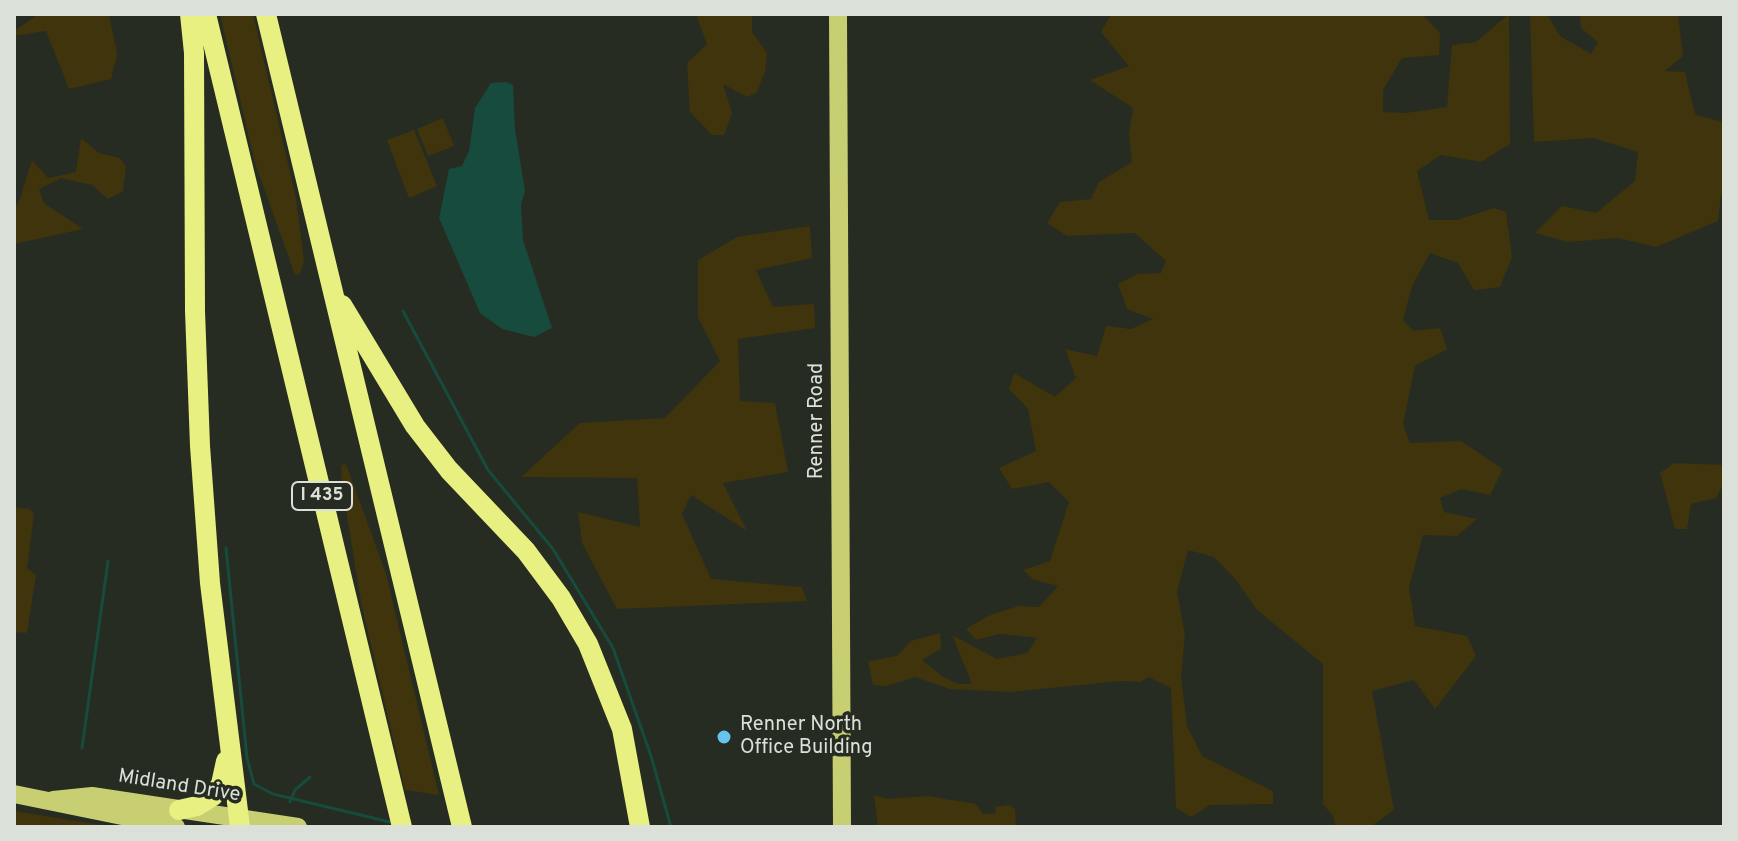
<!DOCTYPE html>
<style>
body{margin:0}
#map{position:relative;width:1738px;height:841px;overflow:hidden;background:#262c21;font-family:Overpass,sans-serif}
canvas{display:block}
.frame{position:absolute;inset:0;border:16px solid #dbe0d8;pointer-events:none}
</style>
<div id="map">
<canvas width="1738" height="841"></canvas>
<div class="frame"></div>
</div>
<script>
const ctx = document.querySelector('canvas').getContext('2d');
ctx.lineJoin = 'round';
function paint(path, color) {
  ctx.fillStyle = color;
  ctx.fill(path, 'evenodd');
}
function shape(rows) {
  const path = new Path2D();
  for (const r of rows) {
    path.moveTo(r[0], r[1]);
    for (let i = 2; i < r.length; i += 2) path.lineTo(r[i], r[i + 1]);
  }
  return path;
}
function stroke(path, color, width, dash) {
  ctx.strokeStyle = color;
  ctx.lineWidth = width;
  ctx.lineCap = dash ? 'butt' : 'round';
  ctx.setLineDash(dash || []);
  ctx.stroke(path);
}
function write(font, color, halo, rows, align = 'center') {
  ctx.font = font + ' Overpass,sans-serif';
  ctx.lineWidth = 7;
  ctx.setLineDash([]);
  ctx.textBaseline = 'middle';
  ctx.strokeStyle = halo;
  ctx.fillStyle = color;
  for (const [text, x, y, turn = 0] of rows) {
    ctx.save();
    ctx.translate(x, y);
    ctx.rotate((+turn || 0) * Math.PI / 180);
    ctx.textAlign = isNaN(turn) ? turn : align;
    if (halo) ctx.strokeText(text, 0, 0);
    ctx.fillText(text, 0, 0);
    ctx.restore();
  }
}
const green = shape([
 [39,14,109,14,117,54,111,79,69,89,46,31,14,36,14,31],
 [220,14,253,14,296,198,304,261,300,274,295,275,255,163],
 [696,14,752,14,752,32,767,53,765,72,757,92,747,97,723,84,732,113,724,135,712,135,690,112,687,63,707,44],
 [1111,14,1422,14,1440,33,1439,55,1402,58,1383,90,1383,112,1406,113,1447,107,1452,45,1476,42,1509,14,1510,144,1481,162,1441,155,1417,171,1429,220,1457,220,1494,208,1506,212,1512,257,1500,287,1474,290,1458,263,1430,253,1412,286,1403,320,1413,331,1440,328,1447,349,1415,366,1403,424,1410,443,1461,441,1503,469,1490,495,1461,489,1440,498,1444,512,1477,519,1457,536,1423,535,1409,587,1415,626,1467,636,1476,656,1435,709,1414,680,1372,691,1394,810,1370,827,1336,827,1333,816,1323,804,1323,664,1257,610,1236,580,1214,557,1188,550,1177,592,1185,635,1181,677,1187,726,1202,756,1273,791,1273,804,1210,805,1191,817,1176,808,1171,688,1149,677,1140,682,1120,681,1011,692,950,689,915,677,887,686,873,685,868,661,897,656,911,641,940,633,941,649,922,660,943,677,958,684,972,684,952,635,997,659,1027,653,1037,638,1000,634,976,640,966,629,988,616,1018,606,1039,607,1058,586,1034,580,1023,570,1050,561,1069,502,1049,482,1012,489,999,468,1036,451,1028,409,1009,389,1014,373,1055,397,1076,378,1065,349,1097,356,1106,326,1131,329,1153,319,1127,309,1118,284,1138,274,1161,273,1166,261,1135,233,1067,236,1047,223,1060,202,1091,199,1099,182,1132,162,1129,134,1133,108,1090,80,1129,66,1101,32],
 [1530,14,1547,14,1560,36,1591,54,1598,42,1581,28,1580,14,1678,14,1683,56,1665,71,1685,72,1695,115,1724,122,1724,194,1721,195,1718,221,1656,247,1618,238,1568,242,1535,233,1562,206,1596,213,1635,181,1638,152,1593,138,1534,142],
 [443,118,454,146,428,156,417,129],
 [414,130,437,186,409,198,387,140],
 [81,138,99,153,120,158,126,166,123,191,108,199,92,185,61,178,39,189,44,203,83,229,14,244,14,204,18,205,32,160,48,178,76,172],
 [810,226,812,258,756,270,773,307,814,304,815,328,738,339,740,401,775,403,788,472,723,483,747,531,691,495,682,514,711,579,802,587,807,601,617,609,582,543,578,512,640,527,637,478,521,477,580,423,665,418,720,361,698,317,698,260,737,237],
 [1674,463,1724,465,1724,483,1716,498,1691,504,1687,529,1675,529,1660,473],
 [346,464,386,574,439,795,405,790,361,602,342,485,341,465],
 [14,507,30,509,34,514,27,568,36,575,27,633,14,632],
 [874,795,889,799,927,796,976,804,983,814,996,813,995,807,1009,805,1015,809,1016,827,878,827],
 [14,811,114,827,14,827]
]);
const water = shape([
 [506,82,513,85,515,129,525,191,521,205,523,240,552,328,534,337,502,329,480,313,439,218,449,169,462,166,469,151,475,108,491,83]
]);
const stream = shape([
 [403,311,488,470,553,549,613,648,651,756,671,827],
 [226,548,247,758,254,784,273,794,394,823],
 [82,748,108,561],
 [290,802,295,790,310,777]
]);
const major = shape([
 [838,14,842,827],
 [14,794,176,827],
 [53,800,92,796,298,827]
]);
const highway = shape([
 [190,14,194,53,195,311,200,446,210,583,240,827],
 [206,14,402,827],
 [266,14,462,827],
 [342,305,415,426,449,470,526,551,561,598,588,644,622,729,640,827],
 [179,810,197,806,213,796,221,784,226,761]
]);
const markers = [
 [724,737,8,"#65c5ee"]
];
const shields = [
 [322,496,60]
];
const shieldNames = [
 ["I 435",322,496]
];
const streetNames = [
 ["Renner Road",818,421,-90],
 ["Midland Drive",179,787,9]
];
const poiNames = [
 ["Renner North",740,726],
 ["Office Building",740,749]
];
paint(green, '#3f340c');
paint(water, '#164b3d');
stroke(stream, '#164b3d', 3);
stroke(major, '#c8cf73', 18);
stroke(highway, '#e7f080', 20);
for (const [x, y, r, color] of markers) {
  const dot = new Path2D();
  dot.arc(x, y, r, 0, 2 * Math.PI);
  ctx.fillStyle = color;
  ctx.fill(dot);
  stroke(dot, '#262c21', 3);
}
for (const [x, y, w] of shields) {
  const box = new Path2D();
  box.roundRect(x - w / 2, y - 14, w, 28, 6);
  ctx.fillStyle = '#262c21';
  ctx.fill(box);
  stroke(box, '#dbe0d8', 2);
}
write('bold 18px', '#dbe0d8', null, shieldNames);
write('20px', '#dbe0d8', '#262c21', streetNames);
write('20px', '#dbe0d8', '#262c21', poiNames, 'left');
</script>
